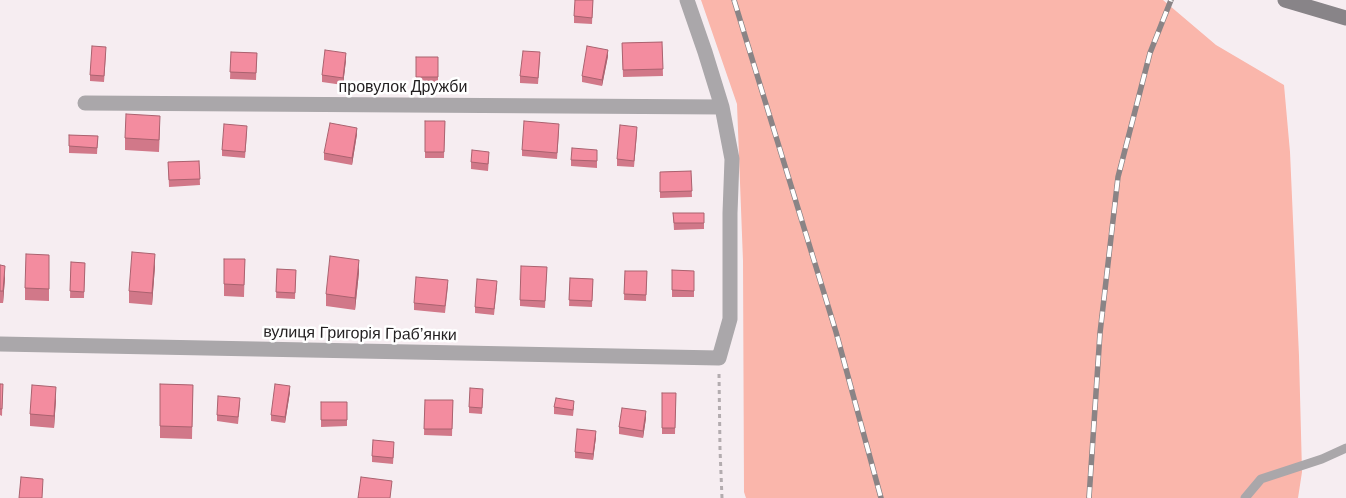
<!DOCTYPE html>
<meta charset="utf-8">
<style>
body{margin:0}
canvas{display:block;background:#f6edf1}
</style>
<canvas width="1346" height="498"></canvas>
<script>
const ctx = document.querySelector('canvas').getContext('2d');
ctx.lineJoin = 'round';
function paint(path, color) {
  ctx.fillStyle = color;
  ctx.fill(path, 'evenodd');
}
function shape(rows) {
  const path = new Path2D();
  for (const r of rows) {
    path.moveTo(r[0], r[1]);
    for (let i = 2; i < r.length; i += 2) path.lineTo(r[i], r[i + 1]);
  }
  return path;
}
function stroke(path, color, width, dash) {
  ctx.strokeStyle = color;
  ctx.lineWidth = width;
  ctx.lineCap = dash ? 'butt' : 'round';
  ctx.setLineDash(dash || []);
  ctx.stroke(path);
}
function write(font, color, halo, rows, align = 'center') {
  ctx.font = font + ' Arial,sans-serif';
  ctx.lineWidth = 5;
  ctx.setLineDash([]);
  ctx.textBaseline = 'middle';
  ctx.strokeStyle = halo;
  ctx.fillStyle = color;
  for (const [text, x, y, turn = 0] of rows) {
    ctx.save();
    ctx.translate(x, y);
    ctx.rotate((+turn || 0) * Math.PI / 180);
    ctx.textAlign = isNaN(turn) ? turn : align;
    if (halo) ctx.strokeText(text, 0, 0);
    ctx.fillText(text, 0, 0);
    ctx.restore();
  }
}
const green = shape([
 [701,0,1163,0,1216,45,1284,85,1290,152,1299,356,1302,472,1298,498,746,498,744,492,743,261,737,104]
]);
const path = shape([
 [719,374,720,449,722,498]
]);
const lane = shape([
 [1245,498,1261,479,1322,459,1346,448]
]);
const street = shape([
 [85,103,722,107],
 [0,344,719,358,730,319,730,213,732,159,722,107,705,52,687,0]
]);
const secondary = shape([
 [1285,0,1346,18]
]);
const rail = shape([
 [734,0,836,332,881,498],
 [1089,498,1100,333,1118,177,1150,53,1171,0]
]);
const wall = shape([
 [593,0,592,24,574,23,574,16],
 [662,42,663,76,623,77,622,43],
 [231,52,257,53,256,80,230,79],
 [106,53,104,82,90,81,90,75],
 [608,56,602,86,582,82,582,76],
 [416,57,438,57,438,84,416,84],
 [540,58,538,84,520,83,520,76],
 [346,60,343,85,322,82,322,75],
 [425,121,445,121,444,158,425,158],
 [160,128,159,152,125,150,125,138],
 [559,131,557,159,522,156,522,150],
 [247,132,245,158,222,156,222,150],
 [637,133,634,167,617,166,617,159],
 [357,134,352,165,324,160,324,153],
 [69,135,98,136,97,154,69,153],
 [597,156,597,168,571,166,571,160],
 [489,158,488,171,471,169,471,162],
 [199,161,200,185,169,187,168,162],
 [691,171,692,197,660,198,660,172],
 [673,213,704,213,704,229,674,230],
 [49,255,49,301,25,300,25,288],
 [224,259,245,259,244,297,224,296],
 [71,262,85,263,84,298,70,298],
 [0,265,5,278,3,303,0,303],
 [155,266,152,305,129,303,129,291],
 [547,267,545,308,520,306,520,300],
 [277,269,296,270,295,299,276,298],
 [672,270,694,271,694,297,672,297],
 [625,271,647,271,646,301,624,300],
 [359,272,355,310,326,306,326,294],
 [570,278,593,279,592,307,569,306],
 [448,286,445,313,414,310,414,303],
 [497,287,494,315,475,313,475,307],
 [0,384,3,384,2,416,0,415],
 [160,384,193,385,192,439,160,438],
 [290,392,285,423,271,421,271,415],
 [662,393,676,393,675,434,662,434],
 [483,396,482,414,469,413,469,407],
 [56,399,54,428,30,426,30,414],
 [425,400,453,400,452,436,424,435],
 [321,402,347,402,347,426,321,427],
 [240,404,238,424,217,421,217,415],
 [554,407,574,407,573,416,554,414],
 [646,418,643,438,619,434,619,427],
 [596,437,593,460,575,458,575,452],
 [394,448,393,464,372,462,372,456]
]);
const shadedWall = shape([
 [608,50,608,56,602,86,602,80],
 [346,53,346,60,343,85,343,78],
 [357,128,357,134,352,165,352,158],
 [155,254,155,266,152,305,152,293],
 [359,260,359,272,355,310,355,298],
 [5,266,5,278,3,303,3,291],
 [290,386,290,392,285,423,285,417],
 [56,387,56,399,54,428,54,416],
 [646,411,646,418,643,438,643,431],
 [596,431,596,437,593,460,593,454]
]);
const building = shape([
 [575,0,593,0,592,18,574,16,575,0],
 [662,42,663,69,623,70,622,43,662,42],
 [92,46,106,47,104,76,90,75,92,46],
 [587,46,608,50,602,80,582,76,587,46],
 [325,50,346,53,343,78,322,75,325,50],
 [523,51,540,52,538,78,520,76,523,51],
 [231,52,257,53,256,73,230,72,231,52],
 [416,57,438,57,438,77,416,77,416,57],
 [126,114,160,116,159,140,125,138,126,114],
 [425,121,445,121,444,152,425,152,425,121],
 [524,121,559,124,557,153,522,150,524,121],
 [330,123,357,128,352,158,324,153,330,123],
 [224,124,247,126,245,152,222,150,224,124],
 [620,125,637,127,634,161,617,159,620,125],
 [69,135,98,136,97,148,69,146,69,135],
 [572,148,597,150,597,161,571,160,572,148],
 [472,150,489,152,488,164,471,162,472,150],
 [199,161,200,179,169,180,168,162,199,161],
 [691,171,692,191,660,192,660,172,691,171],
 [673,213,704,213,704,223,674,223,673,213],
 [132,252,155,254,152,293,129,291,132,252],
 [26,254,49,255,49,289,25,288,26,254],
 [330,256,359,260,355,298,326,294,330,256],
 [224,259,245,259,244,285,224,284,224,259],
 [71,262,85,263,84,292,70,291,71,262],
 [0,265,5,266,3,291,0,291,0,265],
 [521,266,547,267,545,301,520,300,521,266],
 [277,269,296,270,295,293,276,292,277,269],
 [672,270,694,271,694,291,672,290,672,270],
 [625,271,647,271,646,295,624,294,625,271],
 [416,277,448,280,445,306,414,303,416,277],
 [570,278,593,279,592,301,569,300,570,278],
 [477,279,497,281,494,309,475,307,477,279],
 [0,384,3,384,2,409,0,409,0,384],
 [160,384,193,385,192,427,160,426,160,384],
 [275,384,290,386,285,417,271,415,275,384],
 [32,385,56,387,54,416,30,414,32,385],
 [470,388,483,389,482,408,469,407,470,388],
 [662,393,676,393,675,428,662,428,662,393],
 [218,396,240,398,238,417,217,415,218,396],
 [556,398,574,401,573,410,554,407,556,398],
 [425,400,453,400,452,429,424,429,425,400],
 [321,402,347,402,347,420,321,420,321,402],
 [622,408,646,411,643,431,619,427,622,408],
 [577,429,596,431,593,454,575,452,577,429],
 [373,440,394,442,393,458,372,456,373,440],
 [21,477,43,479,42,498,19,498,21,477],
 [361,477,392,481,390,498,358,498,361,477]
]);
const streetNames = [
 ["провулок Дружби",403,88],
 ["вулиця Григорія Грабʼянки",360,334,1]
];
paint(green, '#fab6ab');
stroke(path, '#b3acaf', 3, [4, 4]);
stroke(lane, '#aaa7aa', 9);
stroke(street, '#aaa7aa', 15);
stroke(secondary, '#888488', 15);
stroke(rail, '#8a8486', 5.5);
stroke(rail, '#fff', 4, [11]);
paint(wall, '#d17889');
paint(shadedWall, '#aa626f');
paint(building, '#f38c9f');
stroke(building, '#aa626f', 1);
write('16px', '#221f20', '#fff', streetNames);
</script>
